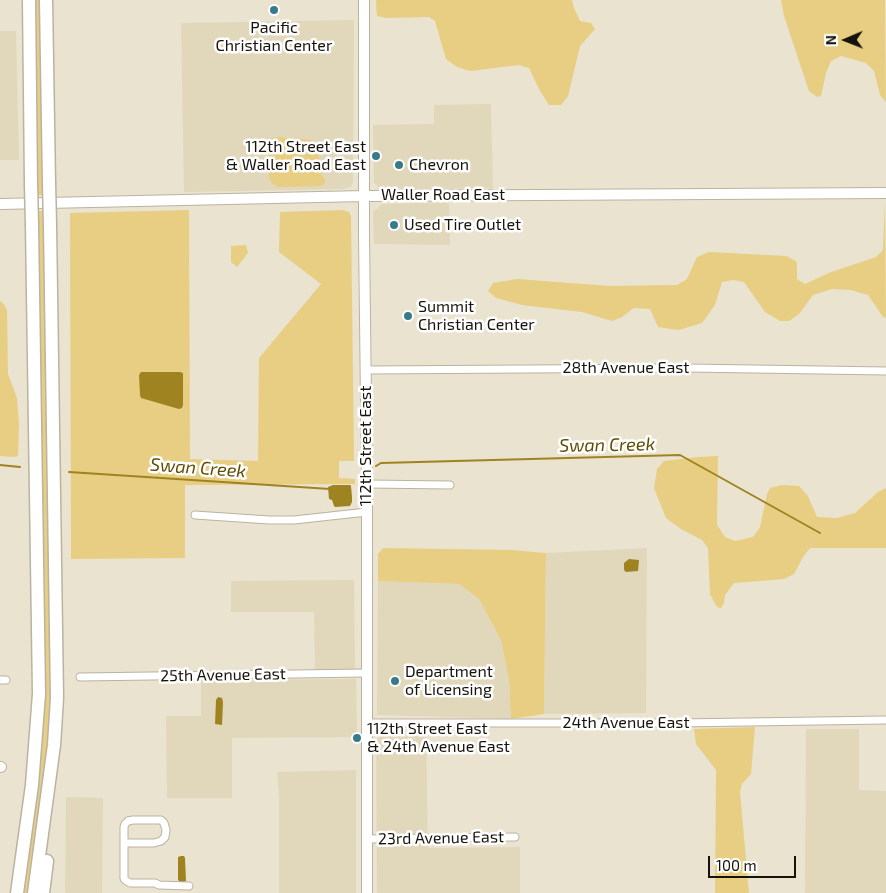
<!DOCTYPE html>
<style>
body{margin:0}
#map{position:relative;width:886px;height:893px;overflow:hidden;background:#eae3cf;font-family:"Exo 2",sans-serif}
canvas{display:block}
.north{position:absolute;left:821px;top:15px;width:50px;height:50px;-webkit-text-stroke:4px #fff;paint-order:stroke;rotate:269deg;font-size:14px;font-weight:700;line-height:20px;text-align:center;color:#16130c}
.north::after{content:'';display:block;margin:auto;width:18px;height:22px;background:#16130c;clip-path:polygon(50% 0,100% 100%,50% 72%,0 100%)}
.scale{position:absolute;left:708px;top:856px;width:88px;height:22px;box-sizing:border-box;border:2px solid #16130c;border-top:0;padding-left:6px;font-size:15px;line-height:18px;white-space:nowrap;color:#16130c;-webkit-text-stroke:4px #fff;paint-order:stroke}
</style>
<div id="map">
<canvas width="886" height="893"></canvas>
<div class="north">N</div>
<div class="scale">100 m</div>
</div>
<script>
const ctx = document.querySelector('canvas').getContext('2d');
ctx.lineJoin = 'round';
function paint(path, color) {
  ctx.fillStyle = color;
  ctx.fill(path, 'evenodd');
}
function shape(rows) {
  const path = new Path2D();
  for (const r of rows) {
    path.moveTo(r[0], r[1]);
    for (let i = 2; i < r.length; i += 2) path.lineTo(r[i], r[i + 1]);
  }
  return path;
}
function stroke(path, color, width, dash) {
  ctx.strokeStyle = color;
  ctx.lineWidth = width;
  ctx.lineCap = dash ? 'butt' : 'round';
  ctx.setLineDash(dash || []);
  ctx.stroke(path);
}
function write(font, color, halo, rows, align = 'center') {
  ctx.font = font + ' "Exo 2",sans-serif';
  ctx.lineWidth = 5;
  ctx.setLineDash([]);
  ctx.textBaseline = 'middle';
  ctx.strokeStyle = halo;
  ctx.fillStyle = color;
  for (const [text, x, y, turn = 0] of rows) {
    ctx.save();
    ctx.translate(x, y);
    ctx.rotate((+turn || 0) * Math.PI / 180);
    ctx.textAlign = isNaN(turn) ? turn : align;
    if (halo) ctx.strokeText(text, 0, 0);
    ctx.fillText(text, 0, 0);
    ctx.restore();
  }
}
const built = shape([
 [354,20,353,181,351,187,344,189,184,192,181,23],
 [0,31,16,31,19,160,0,160],
 [491,104,493,188,380,190,374,182,373,125,434,124,434,105],
 [449,202,450,245,374,244,373,212,382,204],
 [647,548,646,713,544,714,546,553],
 [354,580,355,670,315,670,314,612,231,612,231,581],
 [378,581,459,584,479,599,501,640,509,680,511,719,377,715],
 [356,679,357,737,232,738,232,798,167,798,166,716,201,716,201,680],
 [806,729,859,729,859,790,886,791,886,893,805,893],
 [426,731,428,848,520,847,520,893,377,893,376,740,383,732],
 [356,770,356,893,279,893,279,797,277,772],
 [66,797,103,798,102,893,65,893]
]);
const green = shape([
 [34,0,40,0,44,195,36,195],
 [376,0,572,0,574,8,580,21,591,23,595,29,580,46,568,96,561,105,549,105,539,89,529,68,519,65,470,71,457,67,446,59,435,21,429,17,387,18,377,16],
 [781,0,885,0,886,102,880,95,874,71,866,63,841,56,831,61,826,73,821,96,817,97,809,91,784,16],
 [279,137,311,140,315,144,318,152,321,174,325,179,325,183,320,186,278,187,272,183,269,178,269,142,271,138],
 [885,202,886,318,883,317,868,295,851,290,832,289,813,295,799,314,789,321,780,321,765,312,744,282,733,280,722,282,715,305,702,323,679,330,658,327,650,309,634,308,622,317,612,321,582,312,522,305,496,298,488,291,493,283,517,279,610,286,677,285,687,279,697,257,709,252,787,256,797,262,797,279,805,284,831,272,876,257,883,250],
 [189,210,190,459,258,461,259,358,321,284,279,252,280,212,343,210,349,212,351,216,354,461,339,461,339,478,355,479,355,484,185,485,185,558,71,559,70,213],
 [37,211,44,211,50,706,48,751,29,893,22,893,40,767,44,698],
 [246,245,248,253,237,267,231,262,231,246],
 [0,301,3,303,7,310,8,374,17,398,19,424,18,456,14,457,0,456],
 [718,456,717,525,725,537,735,541,753,537,760,527,767,494,770,488,782,485,799,486,808,496,817,517,837,518,855,513,878,492,886,488,886,548,810,548,803,557,794,574,784,579,734,583,725,595,724,603,721,608,717,607,710,594,708,548,702,540,681,529,666,518,654,488,657,469,664,461,698,457],
 [383,548,511,550,546,553,544,714,511,719,509,680,501,640,479,599,459,584,378,581,378,554],
 [755,727,751,774,742,784,740,792,749,893,715,893,716,770,696,744,694,729]
]);
const water = shape([
 [141,372,180,372,183,373,183,405,182,408,179,409,141,398,140,395,139,375],
 [333,485,350,485,351,486,352,497,352,502,350,506,335,507,334,506,332,500,329,499,328,487],
 [629,559,639,560,638,571,626,572,624,570,624,563],
 [218,697,222,698,223,702,222,725,215,724,216,700],
 [181,856,184,856,185,858,186,881,184,882,180,882,178,880,178,857]
]);
const stream = shape([
 [0,465,20,467],
 [376,466,381,463,680,455,820,533],
 [69,472,330,489]
]);
const street = shape([
 [366,370,688,368,886,371],
 [367,484,450,485],
 [195,515,269,520,294,520,367,512],
 [80,677,366,673],
 [0,680,6,680],
 [367,723,678,723,886,720],
 [367,839,515,837],
 [124,843,154,843,161,841,165,837,166,830,164,823,161,820,133,820,128,821,125,824,124,827,124,878,125,880,130,883,155,883,159,885,189,886]
]);
const secondary = shape([
 [364,0,364,236,367,484,367,893],
 [0,204,365,196,886,193],
 [0,767,1,767]
]);
const highway = shape([
 [29,0,31,184],
 [46,0,49,183],
 [17,893,32,785,39,694,32,225],
 [34,893,54,745,57,698,50,225],
 [43,893,47,861]
]);
const highwayBridge = shape([
 [49,183,50,225],
 [31,184,32,225]
]);
const markers = [
 [274,10,5,"#377b8a"],
 [376,156,5,"#377b8a"],
 [399,165,5,"#377b8a"],
 [394,225,5,"#377b8a"],
 [408,316,5,"#377b8a"],
 [395,681,5,"#377b8a"],
 [357,738,5,"#377b8a"]
];
const poiNames = [
 ["Pacific",274,28,"center"],
 ["Christian Center",274,46,"center"],
 ["112th Street East",366,147,"right"],
 ["& Waller Road East",366,165,"right"],
 ["Chevron",409,165],
 ["Used Tire Outlet",404,225],
 ["Summit",418,307],
 ["Christian Center",418,325],
 ["Department",405,672],
 ["of Licensing",405,690],
 ["112th Street East",367,729],
 ["& 24th Avenue East",367,747]
];
const streetNames = [
 ["Waller Road East",443,195],
 ["28th Avenue East",626,368],
 ["112th Street East",366,446,-90],
 ["25th Avenue East",223,675,-1],
 ["24th Avenue East",626,723],
 ["23rd Avenue East",441,838,-1]
];
const waterNames = [
 ["Swan Creek",607,445,-1],
 ["Swan Creek",198,468,4]
];
paint(built, '#e1d8bc');
paint(green, '#e7ce83');
paint(water, '#a08321');
stroke(stream, '#a08321', 2);
stroke(street, '#bab3a0', 9);
stroke(secondary, '#bab3a0', 12);
stroke(highway, '#bab3a0', 15);
stroke(street, '#fff', 7);
stroke(secondary, '#fff', 10);
stroke(highway, '#fff', 12);
stroke(highwayBridge, '#bab3a0', 15, []);
stroke(highwayBridge, '#fff', 12);
for (const [x, y, r, color] of markers) {
  const dot = new Path2D();
  dot.arc(x, y, r, 0, 2 * Math.PI);
  ctx.fillStyle = color;
  ctx.fill(dot);
  stroke(dot, '#fff', 2);
}
write('16px', '#16130c', '#fff', poiNames, 'left');
write('16px', '#16130c', '#fff', streetNames);
write('italic 18px', '#604c00', '#fff', waterNames);
</script>
